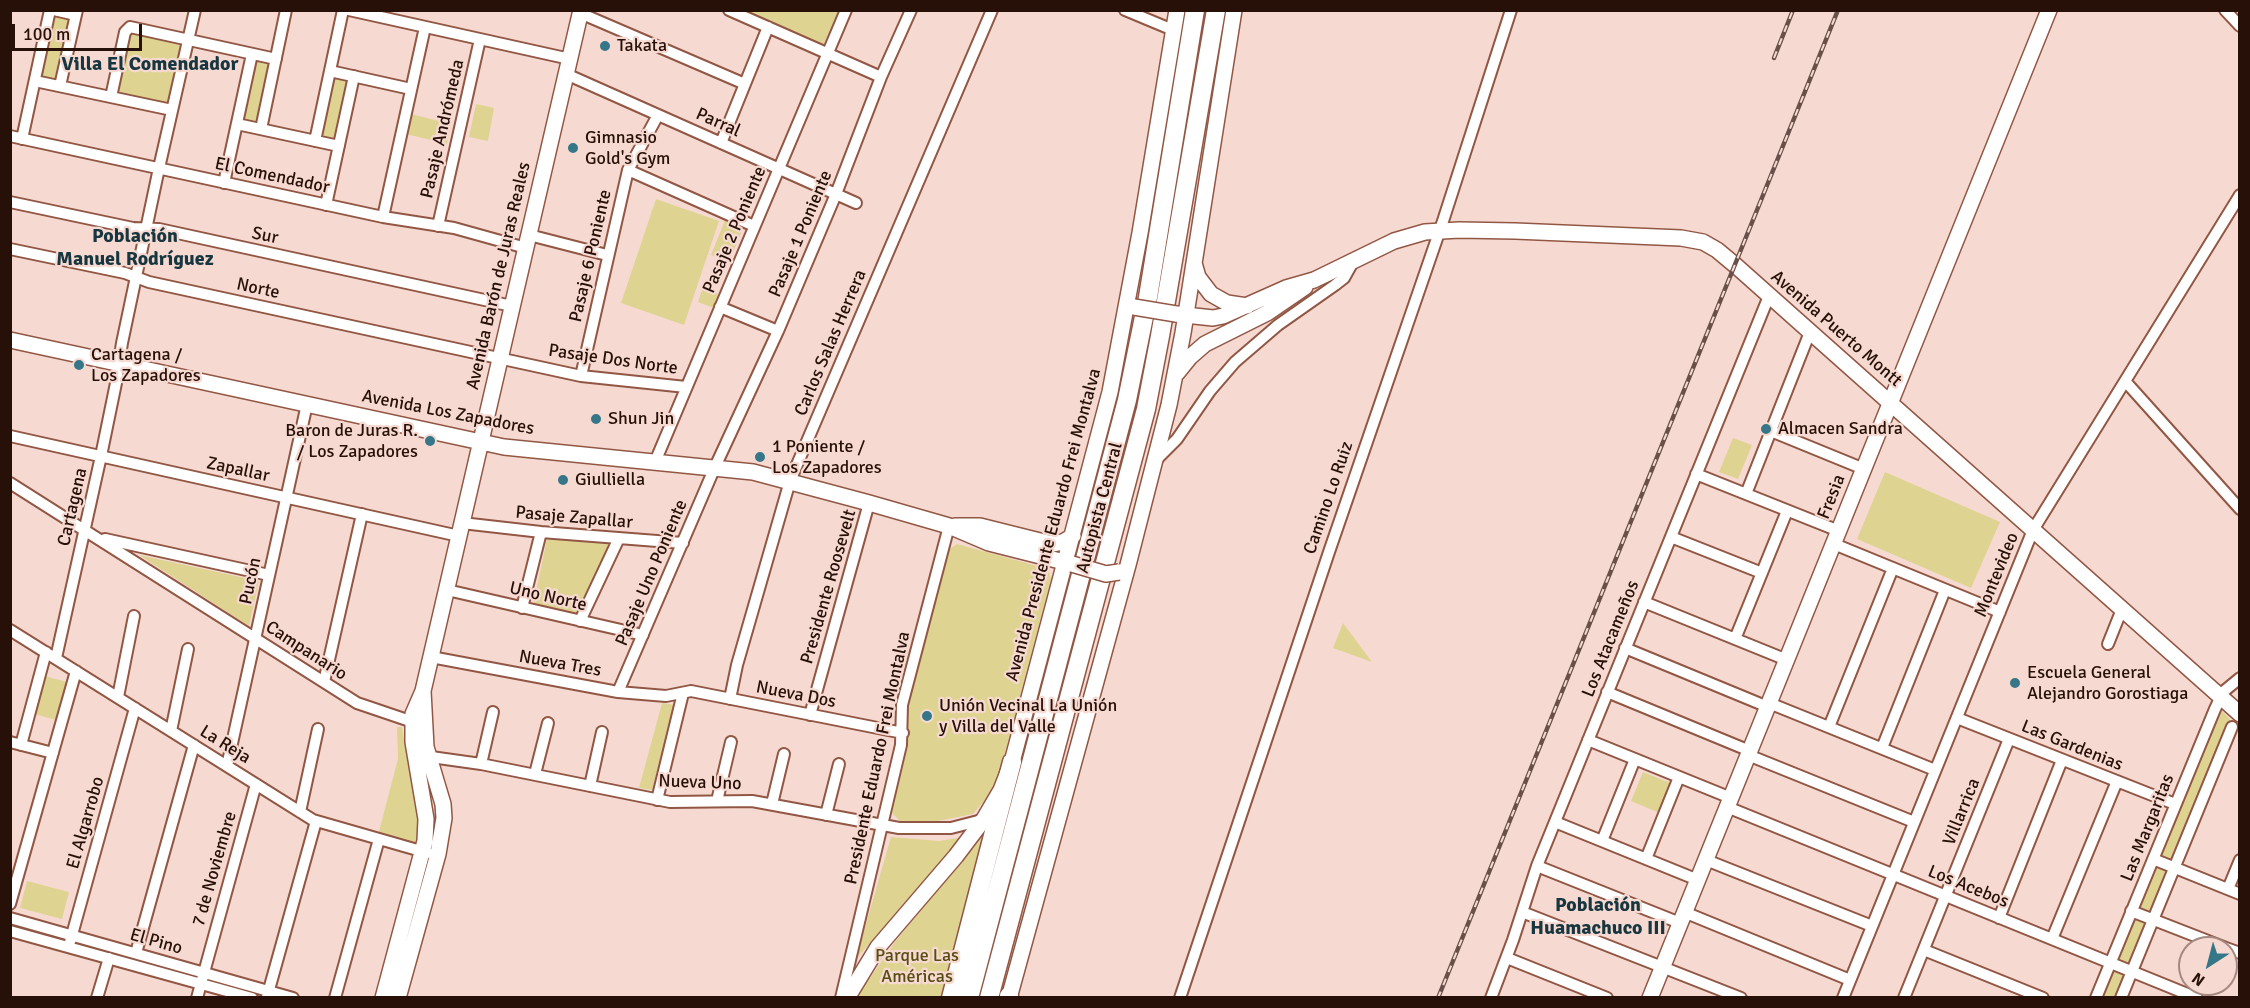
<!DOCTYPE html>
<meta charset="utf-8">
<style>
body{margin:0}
#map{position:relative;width:2250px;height:1008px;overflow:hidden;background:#f6dad1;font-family:Signika,sans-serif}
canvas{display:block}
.frame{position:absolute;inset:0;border:12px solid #271008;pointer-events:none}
.north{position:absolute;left:2178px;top:936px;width:60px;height:60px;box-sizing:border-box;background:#f6dad1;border:2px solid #a38981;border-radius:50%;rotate:216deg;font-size:16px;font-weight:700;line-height:24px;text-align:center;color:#271008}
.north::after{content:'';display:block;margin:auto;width:21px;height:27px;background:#357688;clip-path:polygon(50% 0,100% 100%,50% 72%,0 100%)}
.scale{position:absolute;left:12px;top:24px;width:130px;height:27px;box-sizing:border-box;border:3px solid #271008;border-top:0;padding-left:8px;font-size:18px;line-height:21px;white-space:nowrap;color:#271008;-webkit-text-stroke:4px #f6dad1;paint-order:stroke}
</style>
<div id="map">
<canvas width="2250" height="1008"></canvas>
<div class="frame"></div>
<div class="north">N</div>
<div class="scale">100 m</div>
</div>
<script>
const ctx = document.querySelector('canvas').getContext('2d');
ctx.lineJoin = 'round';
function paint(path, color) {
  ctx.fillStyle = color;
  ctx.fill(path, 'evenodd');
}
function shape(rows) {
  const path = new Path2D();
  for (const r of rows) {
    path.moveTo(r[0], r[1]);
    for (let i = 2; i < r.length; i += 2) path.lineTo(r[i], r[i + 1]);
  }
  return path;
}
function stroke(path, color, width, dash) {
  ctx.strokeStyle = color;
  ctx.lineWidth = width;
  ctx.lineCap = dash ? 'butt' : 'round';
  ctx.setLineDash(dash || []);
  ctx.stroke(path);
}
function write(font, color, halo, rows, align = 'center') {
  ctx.font = font + ' Signika,sans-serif';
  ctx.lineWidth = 4.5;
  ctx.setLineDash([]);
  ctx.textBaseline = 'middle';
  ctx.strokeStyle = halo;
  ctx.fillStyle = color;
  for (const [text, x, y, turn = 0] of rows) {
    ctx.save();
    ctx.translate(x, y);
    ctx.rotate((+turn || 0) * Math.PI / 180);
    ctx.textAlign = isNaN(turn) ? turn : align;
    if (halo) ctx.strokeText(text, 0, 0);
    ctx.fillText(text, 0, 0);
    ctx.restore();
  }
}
const green = shape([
 [742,10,839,11,822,47],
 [54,14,72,19,58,80,39,75],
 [137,31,184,41,170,107,117,95,129,33],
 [253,60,274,65,261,124,239,119],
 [333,73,351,77,336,142,318,137],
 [476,104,494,108,488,141,469,137],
 [411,114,451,124,447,144,406,134],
 [656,199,719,221,684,325,621,303],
 [725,220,743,228,729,262,711,255],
 [703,287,718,294,714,308,698,302],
 [1733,438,1752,445,1738,479,1719,472],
 [1885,472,2000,522,1971,588,1857,539],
 [547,539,611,544,579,616,533,606],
 [957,544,1048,569,1051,579,996,787,973,814,938,821,900,821,892,813,908,745,908,700,948,550],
 [139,555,259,581,249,626],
 [1343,623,1372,662,1333,648],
 [44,676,71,683,60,721,34,714],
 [662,703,675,705,652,790,639,788],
 [2220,709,2230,719,2117,997,2101,998],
 [397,727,402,727,417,814,419,831,415,846,378,835,398,759],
 [1643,772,1675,785,1662,814,1631,801],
 [984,833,941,997,856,998,895,942],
 [891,837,939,841,963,837,856,959],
 [27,881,69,892,62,919,20,908]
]);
const street = shape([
 [54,10,76,15],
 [349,10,570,59],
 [729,10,881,77],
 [1125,10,1173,30],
 [2225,10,2240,26],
 [580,13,745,84],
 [330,71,411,89],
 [566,74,856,203],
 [35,81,172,110],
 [60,86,77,10],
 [111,97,125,32,130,27,276,59],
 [237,124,339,146],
 [261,129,286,10],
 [10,136,383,217,454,228,526,248],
 [22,139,50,10],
 [315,141,343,10],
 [721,143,768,27],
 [628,170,754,226],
 [224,183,252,54],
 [10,202,133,228,159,229,512,306],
 [326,205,354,76],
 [383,217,425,27],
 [438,226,480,39],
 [529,235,607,255],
 [10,249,125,273,149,282,581,376,686,387],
 [720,307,778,331],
 [581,376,628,170,658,115],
 [2125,381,2240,509],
 [1771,431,1864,469],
 [10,436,459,536],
 [1156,460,1177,439,1210,391,1235,362,1278,325,1335,285,1344,278,1354,260],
 [655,462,846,10],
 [1696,474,1839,531],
 [10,483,357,703,413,722],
 [1746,494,1810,332],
 [462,523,541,532,683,543],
 [1671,537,1762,573],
 [105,539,269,575],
 [1834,544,2000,612],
 [447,590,643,635],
 [1644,602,1787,660],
 [522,608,541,532],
 [580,621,619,538],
 [10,630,313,820,428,853],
 [1735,639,1787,511],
 [2108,644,2122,609],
 [1625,648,1768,707],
 [431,657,618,692,666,696,691,691,903,733],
 [56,658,101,456,116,383,122,343,159,168,195,10],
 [324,682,362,514],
 [618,692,715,467,778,331,836,194,881,77,911,10],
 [1607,692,1750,751],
 [118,697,134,616],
 [730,699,737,665,790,481,992,10],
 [1769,703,1935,770],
 [810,715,869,503],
 [1957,718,2175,804],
 [1829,727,1893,568],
 [171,731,188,649],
 [1588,740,1731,798],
 [10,742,53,753],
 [21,745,46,652],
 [1882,748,1945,590],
 [1748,755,1914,822],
 [424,756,481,764,670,802,752,801,899,828,951,828,982,820],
 [481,764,493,712],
 [227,766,307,404],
 [535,774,548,723],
 [590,786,602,732],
 [657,800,683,693],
 [717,801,731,742],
 [772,804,784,754],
 [1727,807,2197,998],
 [300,812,318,729],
 [826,815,839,764],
 [1555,822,1698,880],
 [1602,841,1635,759],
 [1646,859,1679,777],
 [2153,859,2240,894],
 [1706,860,1872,926],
 [1537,866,1680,923],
 [2228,889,2240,860],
 [10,904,76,671],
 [2131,911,2226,948],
 [1522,912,1741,998],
 [1684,912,1850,980],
 [10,918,293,998],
 [1999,918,2062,760],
 [10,931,252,998],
 [2052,939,2117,781],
 [70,942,135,708],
 [2226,948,2240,953],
 [1924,950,2043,998],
 [136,953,194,745],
 [1507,958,1607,998],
 [267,997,316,821],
 [97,998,109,958],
 [197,998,256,784],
 [335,998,379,839],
 [841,998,901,745,902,705,949,526],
 [1180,998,1329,552,1443,221,1511,10],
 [1491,998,1513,940,1537,866,1769,296],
 [1843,998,2033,530,2240,195],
 [1904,998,2009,739],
 [2096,998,2215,709,2223,692,2240,678],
 [2121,998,2232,727]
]);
const secondary = shape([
 [1194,263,1198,277,1211,294,1227,303,1247,306],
 [1176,314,1213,318,1223,316,1286,288,1314,280,1394,241,1425,232,1459,230,1515,231,1681,238,1703,242,1717,250,1735,265,2240,714],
 [10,340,504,447,753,472,869,503,949,526,989,543,1072,564],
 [1177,373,1190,357,1205,344,1267,313,1305,287],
 [955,526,980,526,1052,544,1063,542,1073,536],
 [383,998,425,841,426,819,413,742,413,714,423,691,581,10],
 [398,998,438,854,444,818,443,804,426,747,423,691],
 [847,998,878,947,956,856,984,819,1001,790,1012,762,1110,392,1140,233,1177,10],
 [1009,998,1128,565,1169,405,1183,333,1234,10],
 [1650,998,2049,10]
]);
const highway = shape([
 [951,998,1012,762],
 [969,998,1127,400,1148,297,1195,10],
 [989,998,1146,409,1160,336,1216,10],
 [1009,998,1009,996]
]);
const rail = shape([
 [1774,58,1793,10],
 [1438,998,1838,10]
]);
const secondaryBridge = shape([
 [1134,307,1176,314],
 [1072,564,1106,574,1119,572]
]);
const markers = [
 [605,46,6,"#357688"],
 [573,148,6,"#357688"],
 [79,365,6,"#357688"],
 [596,419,6,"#357688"],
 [1766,429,6,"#357688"],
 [430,441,6,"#357688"],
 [760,457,6,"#357688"],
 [563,480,6,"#357688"],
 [2015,683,6,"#357688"],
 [927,716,6,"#357688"]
];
const poiNames = [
 ["Takata",617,46],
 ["Gimnasio",585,138],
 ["Gold's Gym",585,159],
 ["Cartagena /",91,355],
 ["Los Zapadores",91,376],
 ["Shun Jin",608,419],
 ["Almacen Sandra",1778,429],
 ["Baron de Juras R.",418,431,"right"],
 ["/ Los Zapadores",418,452,"right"],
 ["1 Poniente /",772,447],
 ["Los Zapadores",772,468],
 ["Giulliella",575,480],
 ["Escuela General",2027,673],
 ["Alejandro Gorostiaga",2027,694],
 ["Unión Vecinal La Unión",939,706],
 ["y Villa del Valle",939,727]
];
const streetNames = [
 ["Parral",718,123,24],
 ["Pasaje Andrómeda",443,129,-77],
 ["El Comendador",272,176,12],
 ["Pasaje 2 Poniente",735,230,-67],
 ["Pasaje 1 Poniente",801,234,-67],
 ["Sur",265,236,12],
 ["Pasaje 6 Poniente",591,256,-77],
 ["Avenida Barón de Juras Reales",499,276,-77],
 ["Norte",258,289,12],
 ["Avenida Puerto Montt",1836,329,41],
 ["Carlos Salas Herrera",831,343,-67],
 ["Pasaje Dos Norte",613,360,8],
 ["Avenida Los Zapadores",448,413,11],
 ["Zapallar",238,470,12],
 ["Fresia",1832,497,-68],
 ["Camino Lo Ruiz",1329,498,-71],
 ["Cartagena",73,507,-77],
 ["Autopista Central",1100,508,-75],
 ["Pasaje Zapallar",574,518,5],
 ["Avenida Presidente Eduardo Frei Montalva",1054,525,-75],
 ["Pasaje Uno Poniente",652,573,-67],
 ["Montevideo",1997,575,-68],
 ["Pucón",251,581,-78],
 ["Presidente Roosevelt",829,587,-74],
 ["Uno Norte",548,597,13],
 ["Los Atacameños",1611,639,-68],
 ["Campanario",306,651,33],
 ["Nueva Tres",560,664,10],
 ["Nueva Dos",796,695,11],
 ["La Reja",225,745,32],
 ["Las Gardenias",2072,746,22],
 ["Presidente Eduardo Frei Montalva",878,758,-78],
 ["Nueva Uno",700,783,2],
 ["Villarrica",1962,812,-68],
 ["El Algarrobo",86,823,-74],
 ["Las Margaritas",2148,828,-68],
 ["7 de Noviembre",215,869,-74],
 ["Los Acebos",1968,887,22],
 ["El Pino",156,942,16]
];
const parkNames = [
 ["Parque Las",917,956],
 ["Américas",917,977]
];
const neighbourhoodNames = [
 ["Villa El Comendador",150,65],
 ["Población",135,237],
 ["Manuel Rodríguez",135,260],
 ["Población",1598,906],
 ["Huamachuco III",1598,929]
];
paint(green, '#dfd392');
stroke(street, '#925744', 14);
stroke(secondary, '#925744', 18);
stroke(highway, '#925744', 21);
stroke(street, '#fff', 10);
stroke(secondary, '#fff', 15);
stroke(highway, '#fff', 18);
stroke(rail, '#695048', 4.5);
stroke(rail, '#f6dad1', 2, [7]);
stroke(secondaryBridge, '#925744', 18, []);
stroke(secondaryBridge, '#fff', 15);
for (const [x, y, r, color] of markers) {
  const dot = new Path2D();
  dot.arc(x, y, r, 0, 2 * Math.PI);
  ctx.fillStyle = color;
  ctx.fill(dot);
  stroke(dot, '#f6dad1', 2);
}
write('18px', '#271008', '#f6dad1', poiNames, 'left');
write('18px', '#271008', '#f6dad1', streetNames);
write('18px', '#574c11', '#f6dad1', parkNames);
write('bold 20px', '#17363f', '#f6dad1', neighbourhoodNames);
</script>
